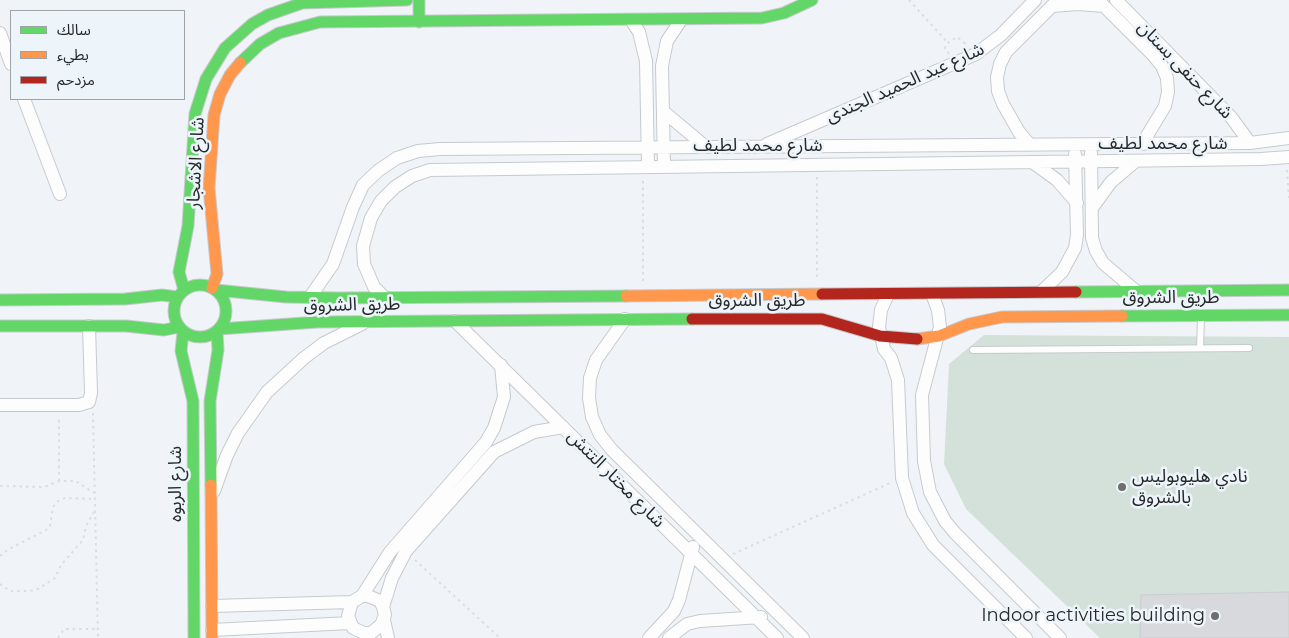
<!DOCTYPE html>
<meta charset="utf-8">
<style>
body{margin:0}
#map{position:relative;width:1289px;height:638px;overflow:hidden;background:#f0f4f8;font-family:Montserrat,"Noto Sans Arabic",sans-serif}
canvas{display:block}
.legend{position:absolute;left:10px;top:10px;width:175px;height:90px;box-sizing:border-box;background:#edf5fb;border:1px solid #9da3a7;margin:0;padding:6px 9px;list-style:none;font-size:15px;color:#26282a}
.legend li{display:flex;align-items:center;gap:10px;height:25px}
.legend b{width:25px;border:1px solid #9da3a7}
</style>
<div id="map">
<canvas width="1289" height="638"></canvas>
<ul class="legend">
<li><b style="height:6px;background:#63d668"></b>سالك</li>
<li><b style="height:6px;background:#ff974d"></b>بطيء</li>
<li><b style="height:6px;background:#b3261e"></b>مزدحم</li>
</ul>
</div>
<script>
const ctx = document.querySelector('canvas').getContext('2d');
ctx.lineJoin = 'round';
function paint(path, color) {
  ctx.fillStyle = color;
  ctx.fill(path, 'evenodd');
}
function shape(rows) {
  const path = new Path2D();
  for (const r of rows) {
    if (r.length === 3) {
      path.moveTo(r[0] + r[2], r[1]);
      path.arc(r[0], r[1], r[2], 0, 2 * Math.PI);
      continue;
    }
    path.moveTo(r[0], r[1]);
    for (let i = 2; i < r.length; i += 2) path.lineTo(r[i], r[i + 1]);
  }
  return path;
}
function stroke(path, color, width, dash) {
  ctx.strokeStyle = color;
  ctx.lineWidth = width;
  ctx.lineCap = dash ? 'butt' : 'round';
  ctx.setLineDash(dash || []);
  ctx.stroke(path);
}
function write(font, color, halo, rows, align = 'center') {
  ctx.font = font + ' Montserrat,"Noto Sans Arabic",sans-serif';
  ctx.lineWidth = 5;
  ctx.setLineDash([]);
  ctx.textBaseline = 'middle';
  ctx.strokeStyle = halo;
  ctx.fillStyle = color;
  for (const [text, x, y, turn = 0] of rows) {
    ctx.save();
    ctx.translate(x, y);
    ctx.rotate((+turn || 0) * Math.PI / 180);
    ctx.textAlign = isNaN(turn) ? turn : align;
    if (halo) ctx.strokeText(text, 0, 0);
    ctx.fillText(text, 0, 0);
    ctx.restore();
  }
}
const green = shape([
 [984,335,1289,337,1289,638,1100,638,966,509,944,464,949,364]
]);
const building = shape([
 [1289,592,1289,638,1140,638,1141,595,1289,592]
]);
const path = shape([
 [909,0,948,43],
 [949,54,945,48,946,44,957,37,967,45],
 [1287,170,1289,198],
 [817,177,817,280],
 [643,281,643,179],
 [93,413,98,638],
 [59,481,59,416],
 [0,486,44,487,59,481,76,481,94,493],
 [733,554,890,483],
 [0,556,9,549,46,530,50,526,53,507,58,501,65,498,94,499],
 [415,560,500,638],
 [0,584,10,591,29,591,38,589,55,578,61,565,83,540,86,526,95,510],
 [58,638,64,629,98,629]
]);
const lane = shape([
 [1200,348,1201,317],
 [973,350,1249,348]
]);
const street = shape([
 [1098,0,1153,55,1162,66,1167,78,1168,92,1165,106,1142,144],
 [1116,0,1231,117,1250,143],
 [1052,6,1078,4,1104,6],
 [631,20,639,32,646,61,648,166],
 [0,33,11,64],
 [24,99,60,194],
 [663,111,706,147],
 [767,144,976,54,1001,35,1035,0],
 [1030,145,1019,132,1003,104,998,91,997,77,1000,64,1006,52,1058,0],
 [1091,153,1092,238,1096,251,1103,263,1136,291],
 [1032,162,1057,180,1077,203],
 [664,166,662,66,667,41,681,20],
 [1092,208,1111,182,1136,161],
 [1041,292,1062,272,1075,248,1077,235,1075,154],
 [888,294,881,310,879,327,884,349,891,358,898,380,902,478,913,513,933,545,1026,638],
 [932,294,938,310,940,327,922,395,924,461,930,492,945,521,955,533,1060,638],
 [310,297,333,264,353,207,363,185,379,170,397,158,418,151,440,149,1250,143,1289,138],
 [385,298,374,287,364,264,363,246,371,218,381,201,395,187,412,176,430,170,1261,159,1289,157],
 [625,319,596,360,590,378,589,398,592,417,600,435,612,450,803,638],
 [455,321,777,638],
 [0,405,79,405,89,402,91,393,89,326],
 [214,491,227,455,238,433,267,392,304,358,324,343,362,324],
 [362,596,390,552,486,442,494,428,504,397,501,365],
 [212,606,352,602,362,596,368,596,380,601,383,607,385,615,381,625,371,633,364,633,353,628,348,616,352,602],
 [383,607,392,578,406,551,494,452,534,432,563,427],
 [384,620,388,638],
 [212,630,350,623],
 [649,638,674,611,679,600,693,547],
 [669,638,687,624,700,621,761,617]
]);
const fast = shape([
 [419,0,419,22],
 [240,63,260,44,279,33,320,22,762,18,784,13,812,0],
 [200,311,26],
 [184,290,179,272,188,226,195,114,206,79,225,48,252,24,268,15,302,3,407,0],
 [216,290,286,297,339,298,626,296],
 [1076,292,1289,290],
 [0,300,125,299,162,295,177,297],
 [1122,316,1289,315],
 [0,326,126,326,164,330,179,327],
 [219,329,318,322,692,319],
 [183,332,181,351,193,401,194,638],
 [211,485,210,401,218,350,217,331]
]);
const slow = shape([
 [212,288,217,274,209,188,214,115,220,94,230,75,240,63],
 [626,296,822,294],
 [917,339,939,336,969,324,1002,317,1122,316],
 [211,485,212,638]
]);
const jam = shape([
 [822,294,1076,292],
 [692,319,822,319,880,336,917,339]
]);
const markers = [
 [1122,487,5,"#6d6f72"],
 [1215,616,5,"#6d6f72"]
];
const streetNames = [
 ["شارع حنفى بستان",1185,70,46],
 ["شارع عبد الحميد الجندى",905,83,-24],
 ["شارع محمد لطيف",1163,144],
 ["شارع محمد لطيف",758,146],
 ["شارع الاشجار",196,163,-87],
 ["طريق الشروق",1171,298],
 ["طريق الشروق",757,301],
 ["طريق الشروق",352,305,-1],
 ["شارع مختار التتش",616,479,45],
 ["شارع الربوه",176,484,-90]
];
const poiNames = [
 ["نادي هليوبوليس",1132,477],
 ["بالشروق",1132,498],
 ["Indoor activities building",1205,616,"right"]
];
paint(green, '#d3e1da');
paint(building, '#d7d9dc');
stroke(building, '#cacccf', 1);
stroke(lane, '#c7cacd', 8);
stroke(street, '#c7cacd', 14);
stroke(fast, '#c7cacd', 13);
stroke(slow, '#c7cacd', 13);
stroke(jam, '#c7cacd', 13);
stroke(path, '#dcddde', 2, [2.5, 4]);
stroke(lane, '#fdfdfe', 6);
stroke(street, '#fdfdfe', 12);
stroke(fast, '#63d668', 11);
stroke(slow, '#ff974d', 11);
stroke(jam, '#b3261e', 11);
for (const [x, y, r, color] of markers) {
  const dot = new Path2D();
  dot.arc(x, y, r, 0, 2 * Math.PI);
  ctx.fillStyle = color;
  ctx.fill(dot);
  stroke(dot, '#edf5fb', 2);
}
write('18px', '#26282a', '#edf5fb', streetNames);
write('18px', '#26282a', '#edf5fb', poiNames, 'left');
</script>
